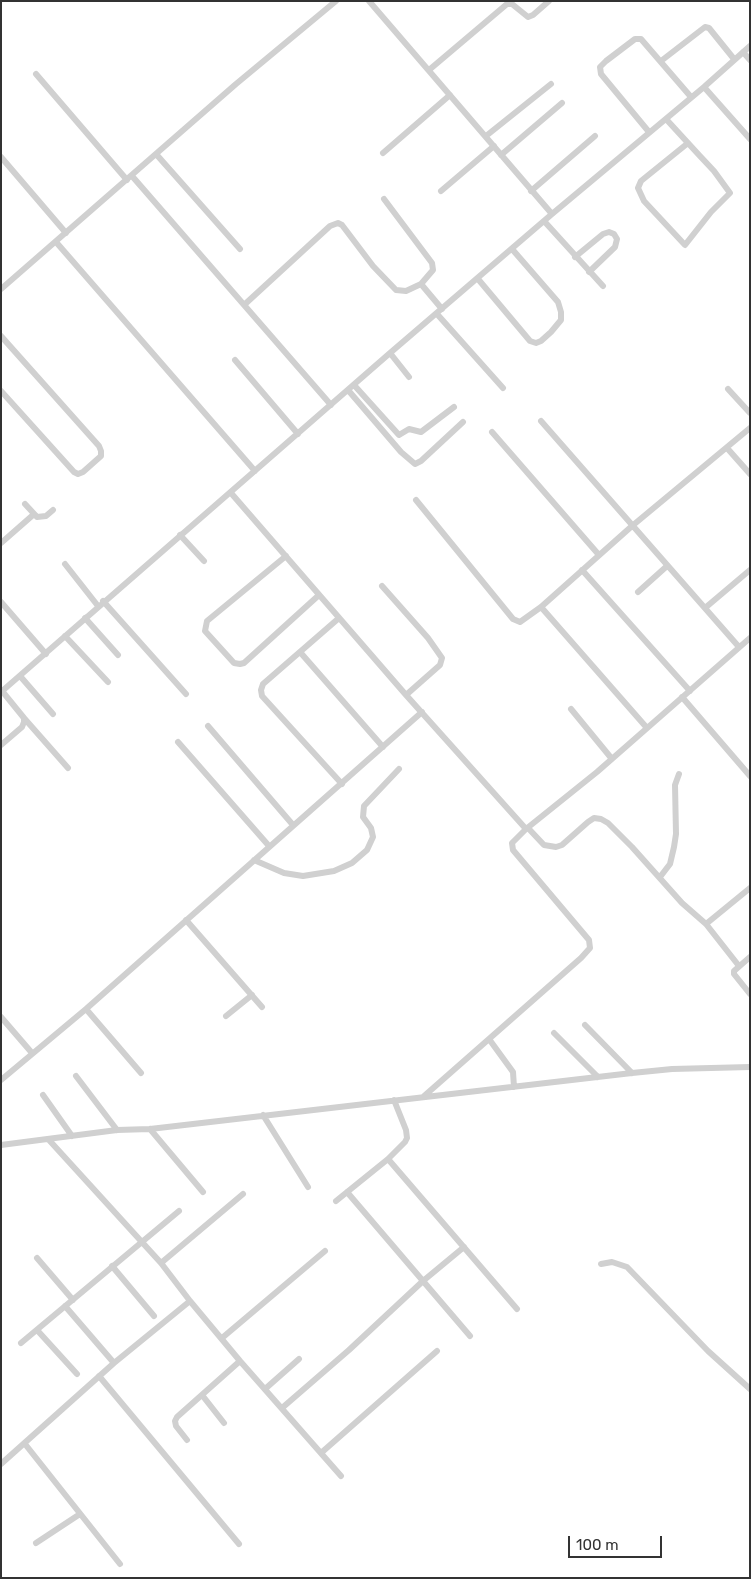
<!DOCTYPE html>
<style>
body{margin:0}
#map{position:relative;width:751px;height:1579px;overflow:hidden;background:#fff;font-family:Rubik,sans-serif}
canvas{display:block}
.frame{position:absolute;inset:0;border:2px solid #333;pointer-events:none}
.scale{position:absolute;left:568px;top:1536px;width:94px;height:22px;box-sizing:border-box;border:2px solid #333;border-top:0;padding-left:6px;font-size:15px;line-height:18px;white-space:nowrap;color:#333;-webkit-text-stroke:4px #fff;paint-order:stroke}
</style>
<div id="map">
<canvas width="751" height="1579"></canvas>
<div class="frame"></div>
<div class="scale">100 m</div>
</div>
<script>
const ctx = document.querySelector('canvas').getContext('2d');
ctx.lineJoin = 'round';
function shape(rows) {
  const path = new Path2D();
  for (const r of rows) {
    path.moveTo(r[0], r[1]);
    for (let i = 2; i < r.length; i += 2) path.lineTo(r[i], r[i + 1]);
  }
  return path;
}
function stroke(path, color, width, dash) {
  ctx.strokeStyle = color;
  ctx.lineWidth = width;
  ctx.lineCap = dash ? 'butt' : 'round';
  ctx.setLineDash(dash || []);
  ctx.stroke(path);
}
const street = shape([
 [369,1,552,214],
 [743,52,750,60],
 [661,61,705,27,709,28,734,59],
 [429,70,507,4,512,4,528,17,533,15,549,1],
 [36,74,127,180],
 [704,87,750,139],
 [666,119,699,155,714,171,730,193,711,212,685,245,644,201,638,188,641,181,688,143],
 [649,132,601,74,600,67,606,61,635,39,641,39,691,97],
 [486,136,551,84],
 [383,153,450,95],
 [156,154,240,249],
 [501,155,562,103],
 [1,157,66,233],
 [132,176,331,405],
 [441,191,494,146],
 [531,191,595,136],
 [384,199,432,263,433,270,421,284,442,309],
 [544,221,603,286],
 [56,242,255,471],
 [575,257,603,234,609,232,614,234,617,239,615,247,589,272],
 [478,279,530,341,536,343,541,341,551,332,561,320,561,312,558,302,512,249],
 [1,289,236,84,336,1],
 [244,305,330,226,338,223,342,225,373,266,396,290,406,291,421,284],
 [437,314,503,388],
 [1,336,99,446,101,451,101,456,83,472,78,474,74,472,1,391],
 [390,353,409,377],
 [235,360,298,434],
 [354,385,399,435,409,429,421,432,454,407],
 [728,389,750,413],
 [348,390,401,452,415,464,421,461,463,422],
 [541,421,739,647],
 [492,432,599,555],
 [727,448,750,474],
 [231,493,406,695,526,829],
 [416,500,513,619,520,622,541,607,632,526,750,428],
 [25,504,37,517,46,516,53,510],
 [180,535,204,561],
 [1,543,33,515],
 [286,556,207,621,205,631,234,663,240,664,244,663,319,595],
 [65,564,98,606],
 [582,570,690,691],
 [382,586,428,638,442,658,440,665,406,695],
 [638,592,667,566],
 [103,601,186,694],
 [1,602,46,654],
 [541,607,647,728],
 [705,608,750,570],
 [85,618,118,655],
 [339,618,263,684,261,690,262,696,342,784],
 [65,636,108,682],
 [300,652,383,747],
 [20,676,53,714],
 [1,692,390,353,552,214,704,87,750,46],
 [682,697,750,776],
 [571,709,612,759],
 [24,718,68,768],
 [208,726,293,825],
 [178,742,269,846],
 [1,745,22,727,24,722,24,718,2,691],
 [528,828,544,845,556,847,562,845,588,822,594,818,601,819,608,823,632,847,682,903,706,924,739,966],
 [254,860,284,873,303,876,334,871,352,863,367,850,373,837,371,828,363,817,364,806,399,769],
 [660,877,670,864,674,847,676,834,675,785,679,774],
 [186,920,262,1007],
 [706,924,750,888],
 [750,957,734,971,734,974,750,994],
 [86,1009,141,1073],
 [226,1016,252,995],
 [1,1017,32,1053],
 [585,1025,632,1073],
 [554,1033,598,1077],
 [489,1039,513,1072,514,1087],
 [76,1076,117,1130],
 [1,1080,86,1009,422,712],
 [43,1095,72,1136],
 [423,1097,581,958,590,948,589,940,513,850,512,843,526,829,597,772,750,638],
 [263,1115,308,1187],
 [150,1129,203,1192],
 [49,1140,161,1263,190,1301,240,1361,341,1476],
 [1,1145,117,1130,150,1129,632,1073,672,1069,750,1067],
 [388,1159,517,1309],
 [347,1192,470,1336],
 [336,1201,388,1159,405,1142,407,1138,406,1130,394,1100],
 [37,1258,73,1300],
 [161,1263,243,1194],
 [601,1264,612,1262,627,1267,708,1351,750,1389],
 [112,1266,154,1316],
 [65,1306,114,1363],
 [37,1330,77,1374],
 [222,1338,325,1251],
 [21,1343,179,1211],
 [99,1376,239,1544],
 [265,1389,299,1359],
 [202,1395,224,1423],
 [282,1408,349,1350,423,1281,464,1247],
 [187,1440,176,1426,175,1421,177,1417,240,1361],
 [25,1444,120,1564],
 [321,1453,437,1351],
 [1,1464,114,1363,190,1301],
 [36,1543,80,1514]
]);
stroke(street, '#d0d0d0', 6);
</script>
